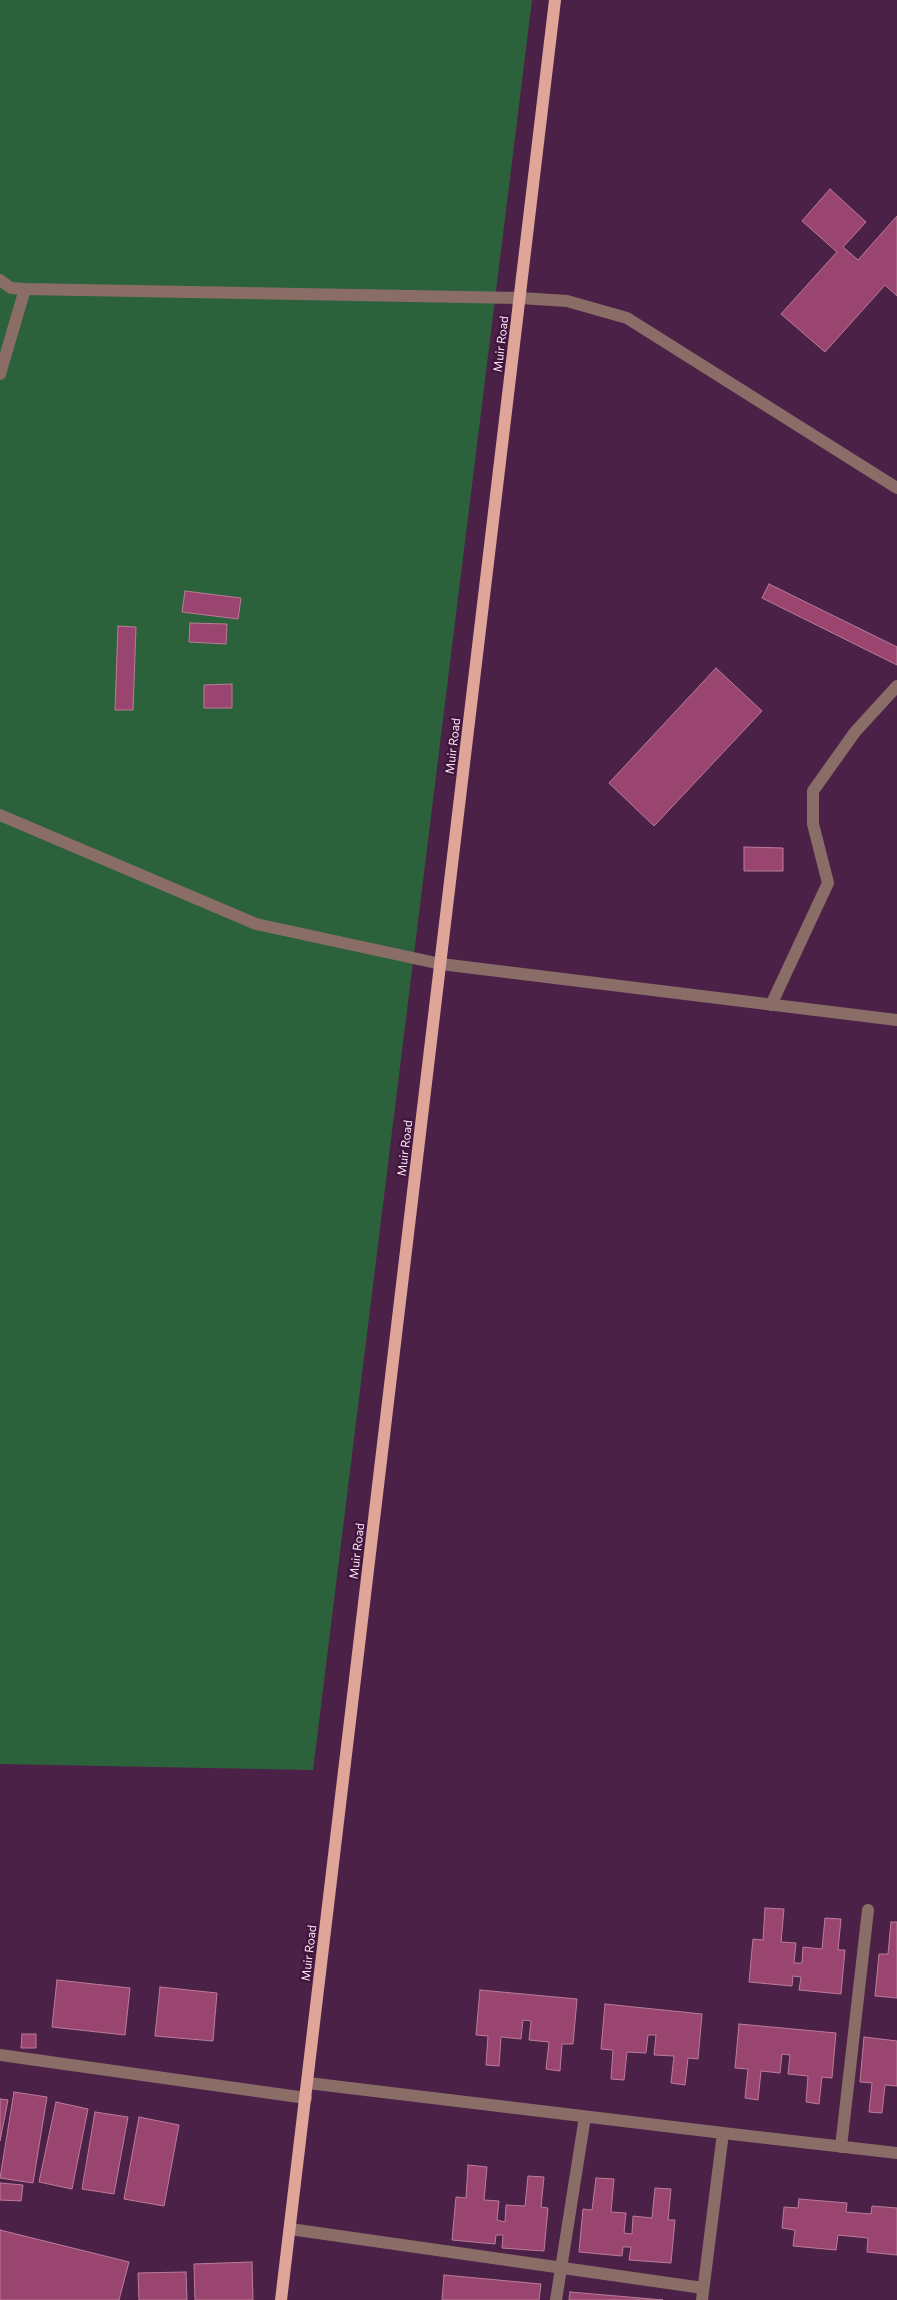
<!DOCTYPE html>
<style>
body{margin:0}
canvas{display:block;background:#4c2148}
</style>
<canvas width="897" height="2300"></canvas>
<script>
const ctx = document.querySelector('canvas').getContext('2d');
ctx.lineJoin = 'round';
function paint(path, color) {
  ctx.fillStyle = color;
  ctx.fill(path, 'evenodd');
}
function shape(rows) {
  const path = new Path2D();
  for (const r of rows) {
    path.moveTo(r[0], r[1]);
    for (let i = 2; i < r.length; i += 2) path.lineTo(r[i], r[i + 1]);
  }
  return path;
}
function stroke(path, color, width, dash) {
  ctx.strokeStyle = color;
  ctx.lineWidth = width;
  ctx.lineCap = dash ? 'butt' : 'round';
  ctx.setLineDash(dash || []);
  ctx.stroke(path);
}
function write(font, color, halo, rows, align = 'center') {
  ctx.font = font + ' Commissioner,sans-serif';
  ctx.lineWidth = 5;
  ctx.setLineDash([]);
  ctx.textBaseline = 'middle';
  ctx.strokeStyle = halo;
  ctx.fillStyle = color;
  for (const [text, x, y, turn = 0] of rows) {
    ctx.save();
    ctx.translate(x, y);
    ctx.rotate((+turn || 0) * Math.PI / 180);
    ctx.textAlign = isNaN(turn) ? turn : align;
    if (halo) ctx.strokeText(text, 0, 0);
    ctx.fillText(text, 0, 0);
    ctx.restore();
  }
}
const green = shape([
 [0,0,532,0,313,1770,0,1764]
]);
const building = shape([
 [830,189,866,222,843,247,858,260,897,216,897,296,885,285,825,352,781,314,837,252,802,221,830,189],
 [769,584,897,647,897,665,762,598,769,584],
 [185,591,241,598,238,619,182,612,185,591],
 [190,623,227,624,226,644,189,642,190,623],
 [118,626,136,627,133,710,115,710,118,626],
 [716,668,762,711,654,826,609,783,716,668],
 [232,684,232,708,204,708,204,685,232,684],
 [744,847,783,848,783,871,744,871,744,847],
 [765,1908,784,1909,781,1942,796,1943,794,1963,802,1963,803,1947,822,1949,825,1918,841,1919,838,1950,845,1950,841,1994,799,1990,801,1977,793,1976,792,1986,749,1982,753,1939,763,1940,765,1908],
 [891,1922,897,1922,897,1998,875,1996,879,1954,888,1954,891,1922],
 [57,1980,130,1988,125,2035,52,2027,57,1980],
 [160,1987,217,1993,213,2041,155,2036,160,1987],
 [480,1990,577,1999,573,2044,562,2044,560,2071,546,2069,549,2042,529,2040,531,2021,523,2020,521,2039,501,2037,499,2066,486,2065,488,2036,476,2035,480,1990],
 [605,2004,702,2014,698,2059,688,2058,685,2085,671,2083,674,2056,654,2055,656,2035,648,2035,646,2053,627,2052,624,2080,611,2079,613,2050,601,2049,605,2004],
 [739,2024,836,2033,832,2078,822,2077,819,2104,806,2102,808,2076,788,2074,790,2055,782,2054,780,2073,761,2071,758,2100,745,2098,748,2069,735,2068,739,2024],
 [22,2034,36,2034,36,2048,21,2048,22,2034],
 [864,2037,897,2041,897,2086,885,2085,882,2113,869,2112,872,2083,860,2082,864,2037],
 [14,2092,47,2097,33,2183,0,2178,14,2092],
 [0,2099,8,2100,0,2141,0,2099],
 [56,2102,88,2109,72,2189,39,2182,56,2102],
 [95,2112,128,2117,114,2194,82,2189,95,2112],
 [139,2117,179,2125,164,2206,124,2199,139,2117],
 [468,2165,487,2167,484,2200,499,2201,497,2220,505,2222,506,2205,525,2206,528,2176,544,2177,541,2207,548,2208,544,2251,502,2248,503,2235,496,2235,495,2244,452,2240,456,2197,466,2198,468,2165],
 [596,2178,614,2179,611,2212,626,2213,624,2233,632,2234,633,2216,652,2218,655,2188,671,2189,668,2220,675,2220,671,2263,629,2260,631,2247,623,2247,622,2256,579,2252,583,2209,592,2210,596,2178],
 [0,2183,23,2185,21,2201,0,2200,0,2183],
 [799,2199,847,2203,846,2212,871,2214,872,2206,897,2208,897,2255,867,2252,868,2238,838,2235,836,2250,793,2246,795,2230,782,2228,784,2207,798,2208,799,2199],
 [0,2230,129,2262,119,2300,0,2300,0,2230],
 [252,2262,253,2300,195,2300,194,2264,252,2262],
 [186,2272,187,2300,139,2300,138,2273,186,2272],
 [444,2275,541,2284,539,2300,442,2300,444,2275],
 [570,2292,663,2300,569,2300,570,2292]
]);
const minor = shape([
 [0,280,11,288,25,289,520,298,567,301,627,318,897,488],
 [0,374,25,289],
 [0,815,256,924,441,964,897,1020],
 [771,1005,828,883,813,824,813,791,855,732,897,686],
 [0,2055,306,2098],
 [308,2083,723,2133,702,2300],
 [723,2133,897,2153],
 [841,2147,868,1910],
 [290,2229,703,2288],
 [556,2300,585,2117]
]);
const major = shape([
 [281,2300,555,0]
]);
const streetNames = [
 ["Muir Road",501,344,-83],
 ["Muir Road",453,746,-83],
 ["Muir Road",405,1148,-83],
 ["Muir Road",357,1551,-83],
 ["Muir Road",309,1953,-83]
];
paint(green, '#2b613b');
paint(building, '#9a456f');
stroke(building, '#bb7c99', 1);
stroke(minor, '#8a6d67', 12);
stroke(major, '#e0a599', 12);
write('12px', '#fce6f9', '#41163d', streetNames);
</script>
